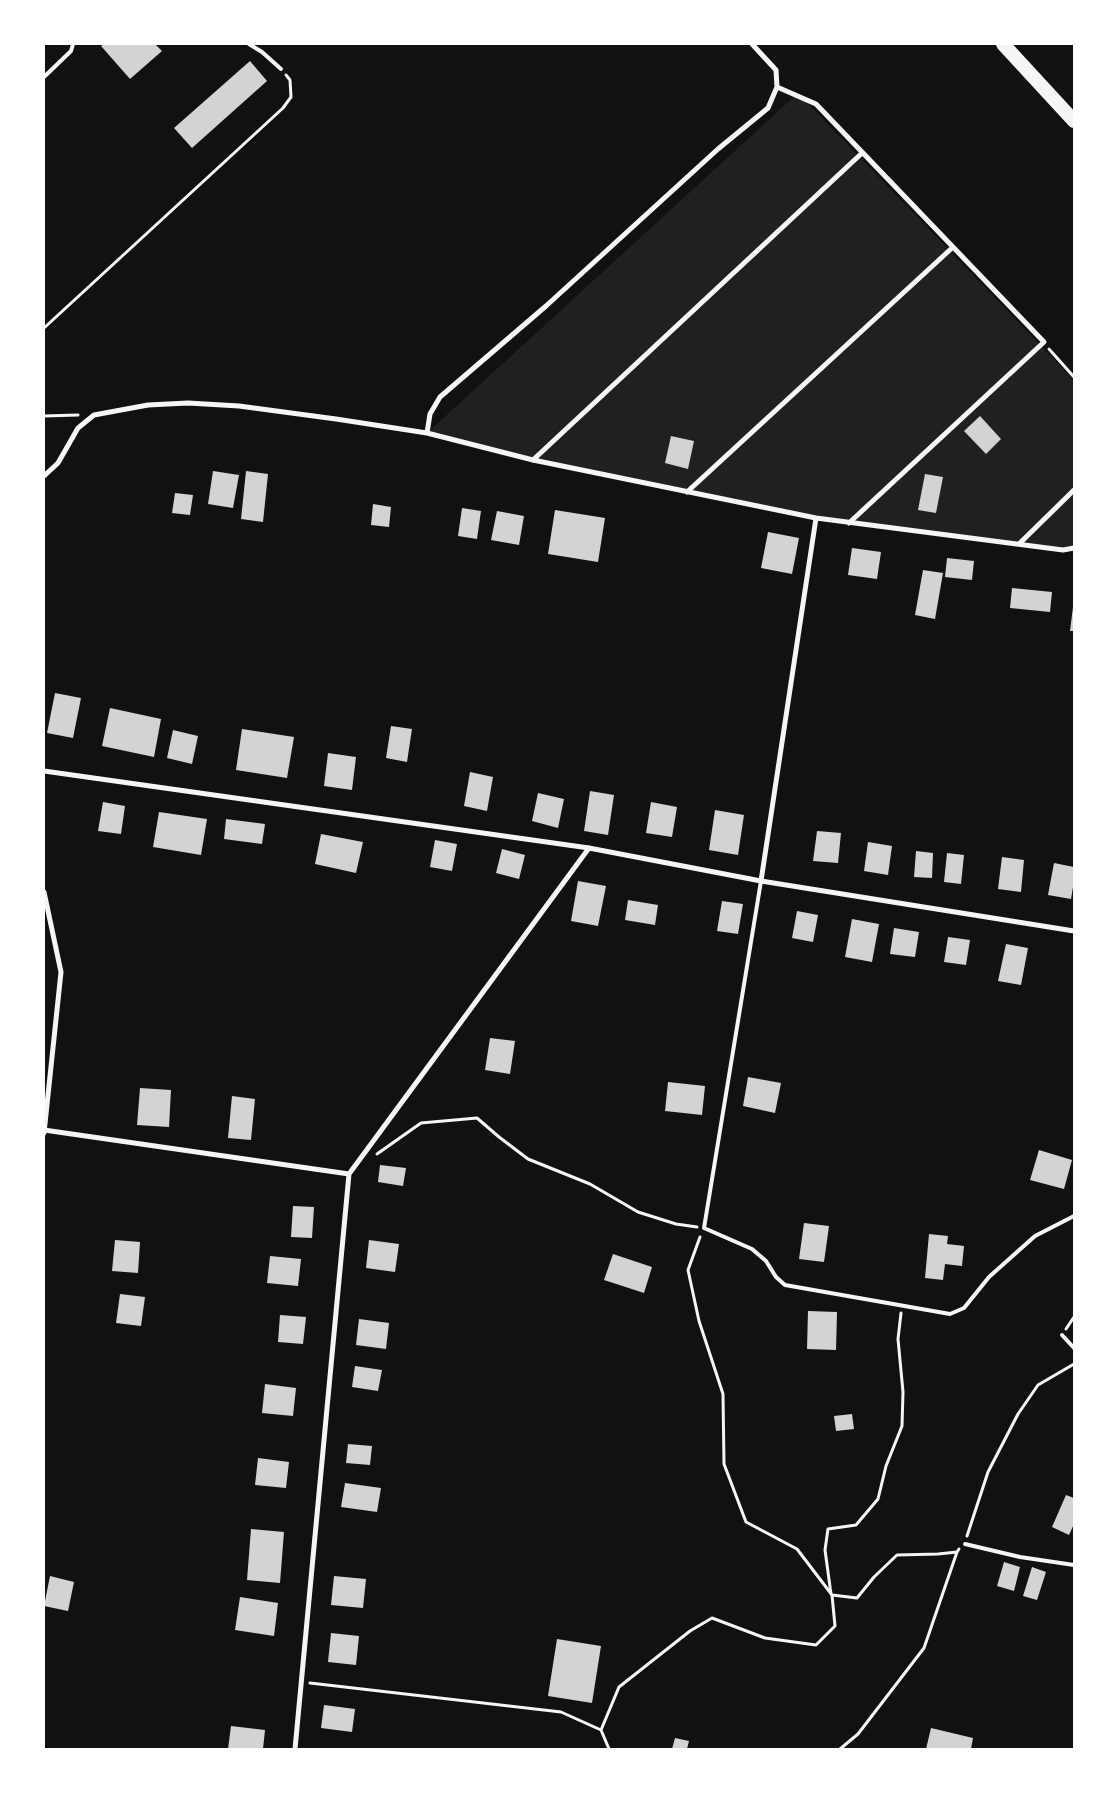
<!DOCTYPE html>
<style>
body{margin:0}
#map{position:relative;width:1118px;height:1793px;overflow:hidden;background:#111;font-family:"Sofia Sans Condensed",sans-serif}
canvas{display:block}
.frame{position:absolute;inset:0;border:45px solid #fff;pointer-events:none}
</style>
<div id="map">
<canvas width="1118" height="1793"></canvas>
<div class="frame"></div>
</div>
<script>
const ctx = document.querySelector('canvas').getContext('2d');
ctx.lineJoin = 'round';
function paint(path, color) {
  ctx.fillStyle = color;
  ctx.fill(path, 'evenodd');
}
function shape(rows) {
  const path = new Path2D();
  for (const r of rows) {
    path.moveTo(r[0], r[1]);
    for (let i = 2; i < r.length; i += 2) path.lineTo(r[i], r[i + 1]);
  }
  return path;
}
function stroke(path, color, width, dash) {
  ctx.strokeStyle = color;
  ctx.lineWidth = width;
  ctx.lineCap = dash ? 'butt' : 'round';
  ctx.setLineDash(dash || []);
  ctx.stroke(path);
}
const green = shape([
 [798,93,1074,380,1074,548,1063,550,849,523,533,460,427,433]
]);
const building = shape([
 [104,44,155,44,162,51,130,79,101,46],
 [250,61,267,81,192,148,174,128],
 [980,416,1001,439,986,454,964,431],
 [671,436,694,441,688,469,665,463],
 [213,471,239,475,233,508,208,504],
 [246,471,268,474,263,522,241,519],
 [925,474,943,477,936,513,918,510],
 [175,493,193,495,190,515,172,513],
 [373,504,391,507,389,527,371,525],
 [462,508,481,511,477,539,458,536],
 [555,510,605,518,598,562,548,554],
 [497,511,524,516,519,545,491,540],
 [768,532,799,538,792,574,761,568],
 [852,548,881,552,877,579,848,575],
 [947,558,974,561,972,580,945,577],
 [923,570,943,573,935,619,915,615],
 [1012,588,1052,592,1050,612,1010,608],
 [1073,607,1074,607,1074,631,1070,631],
 [55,693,81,698,73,738,47,733],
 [110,708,161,719,154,757,102,746],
 [391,726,412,729,407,762,386,758],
 [242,729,294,737,287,778,236,770],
 [173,730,198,736,192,764,167,758],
 [328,753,356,757,352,790,324,786],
 [470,772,493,777,487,811,464,806],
 [590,791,614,795,608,835,584,831],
 [538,793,564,799,558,828,532,821],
 [103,802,125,806,121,834,98,831],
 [651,802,677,807,672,837,646,833],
 [715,810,744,815,738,855,709,850],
 [159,812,207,819,201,855,153,847],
 [226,819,265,824,262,844,224,839],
 [817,831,841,833,838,863,813,861],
 [321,834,363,842,356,873,315,864],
 [435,840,457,844,452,871,430,867],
 [868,842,892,846,888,875,864,871],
 [502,849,525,855,519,879,496,873],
 [916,851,933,853,932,878,914,877],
 [947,853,964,855,961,884,944,882],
 [1002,857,1024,860,1021,892,998,889],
 [1054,863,1074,867,1074,881,1071,899,1048,895],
 [578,881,606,886,598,926,571,921],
 [628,900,658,905,655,925,625,920],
 [722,901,743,904,738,934,717,931],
 [797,911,818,915,813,942,792,938],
 [852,919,879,924,872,962,845,957],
 [894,928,919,932,915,957,890,954],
 [948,937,970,940,966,965,944,962],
 [1006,944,1028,948,1021,985,998,981],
 [490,1038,515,1041,510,1074,485,1070],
 [748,1077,781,1083,775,1113,743,1106],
 [668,1082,705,1086,702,1115,665,1111],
 [140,1088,171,1090,169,1127,137,1125],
 [232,1096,255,1099,251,1140,228,1138],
 [1039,1150,1072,1160,1064,1189,1030,1180],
 [380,1165,406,1168,403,1186,378,1182],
 [293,1206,314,1207,312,1238,291,1237],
 [804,1223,829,1226,824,1262,799,1259],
 [929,1234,948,1236,947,1244,964,1246,962,1266,945,1264,943,1280,925,1278],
 [115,1240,140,1242,138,1273,112,1271],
 [369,1240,399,1244,395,1272,366,1268],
 [613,1254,652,1267,644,1293,604,1280],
 [270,1256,301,1259,298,1286,267,1283],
 [120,1294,145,1297,141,1326,116,1323],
 [808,1311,837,1312,836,1350,807,1349],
 [280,1315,306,1317,303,1344,278,1342],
 [359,1319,389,1323,386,1349,356,1345],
 [355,1366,382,1370,378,1391,352,1387],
 [265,1384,296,1388,293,1416,262,1413],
 [852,1414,854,1429,836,1431,834,1416],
 [348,1444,372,1446,370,1465,346,1463],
 [258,1458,289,1462,286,1488,255,1485],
 [345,1483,381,1488,377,1512,341,1507],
 [1066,1495,1074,1498,1074,1524,1069,1535,1052,1527],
 [251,1529,284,1532,280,1583,247,1580],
 [1004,1562,1020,1567,1014,1591,997,1586],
 [1032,1567,1046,1572,1037,1600,1023,1596],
 [50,1576,74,1582,68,1611,44,1606],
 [334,1576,366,1579,363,1608,331,1605],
 [240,1597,278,1603,274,1636,235,1630],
 [331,1633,359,1636,356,1665,328,1662],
 [557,1639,601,1646,592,1703,548,1696],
 [324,1705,355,1709,352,1732,321,1728],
 [231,1726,265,1730,263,1749,228,1749],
 [931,1728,973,1738,971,1749,926,1749],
 [675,1738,689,1741,687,1749,672,1749]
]);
const path = shape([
 [44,328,283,108,291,97,290,80,286,75],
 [1049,349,1074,377],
 [44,416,78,415],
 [377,1154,421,1123,477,1118,499,1137,528,1159,590,1184,638,1212,676,1224,697,1227],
 [700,1237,688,1270,699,1321,723,1394,724,1464,746,1522,797,1549,832,1595],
 [1066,1329,1074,1317],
 [967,1536,988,1472,1018,1414,1038,1385,1074,1364],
 [831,1594,825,1550,828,1529,856,1525,878,1499,886,1466,902,1426,903,1392,898,1339,901,1313],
 [310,1683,561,1712,601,1730,609,1749],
 [601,1730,619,1687,690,1631,712,1618,765,1638,816,1645,835,1626,832,1595,857,1598,874,1577,897,1555,938,1554,957,1552,959,1549],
 [840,1749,858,1734,924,1648,957,1552]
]);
const service = shape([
 [249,44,262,52,281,69],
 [44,77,71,51,73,44],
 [761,881,704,1228,752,1249,766,1261,776,1277,785,1285,950,1314,964,1308,989,1277,1035,1236,1074,1216],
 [1062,1335,1074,1348],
 [965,1544,1020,1557,1074,1565]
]);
const minor = shape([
 [777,87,816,104,1044,342,849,523],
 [427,433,430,414,440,397,546,306,718,149,768,108,777,87,776,70,752,44],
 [533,460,862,153],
 [44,476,58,463,78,428,94,415,148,405,188,403,239,406,336,419,427,433,533,460,816,518,1063,550,1074,548],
 [687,492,953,247],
 [1019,544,1074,490],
 [44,771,589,848,761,881,1074,931],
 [761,881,816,518],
 [44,892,61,972,44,1133],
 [44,1130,349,1174],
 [295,1749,349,1174,589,848]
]);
const trunk = shape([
 [1003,44,1074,121]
]);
paint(green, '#202020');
paint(building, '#d3d3d3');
stroke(path, '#f5f5f5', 3);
stroke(service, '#f5f5f5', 4);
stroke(minor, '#f5f5f5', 5);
stroke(trunk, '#f5f5f5', 14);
</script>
